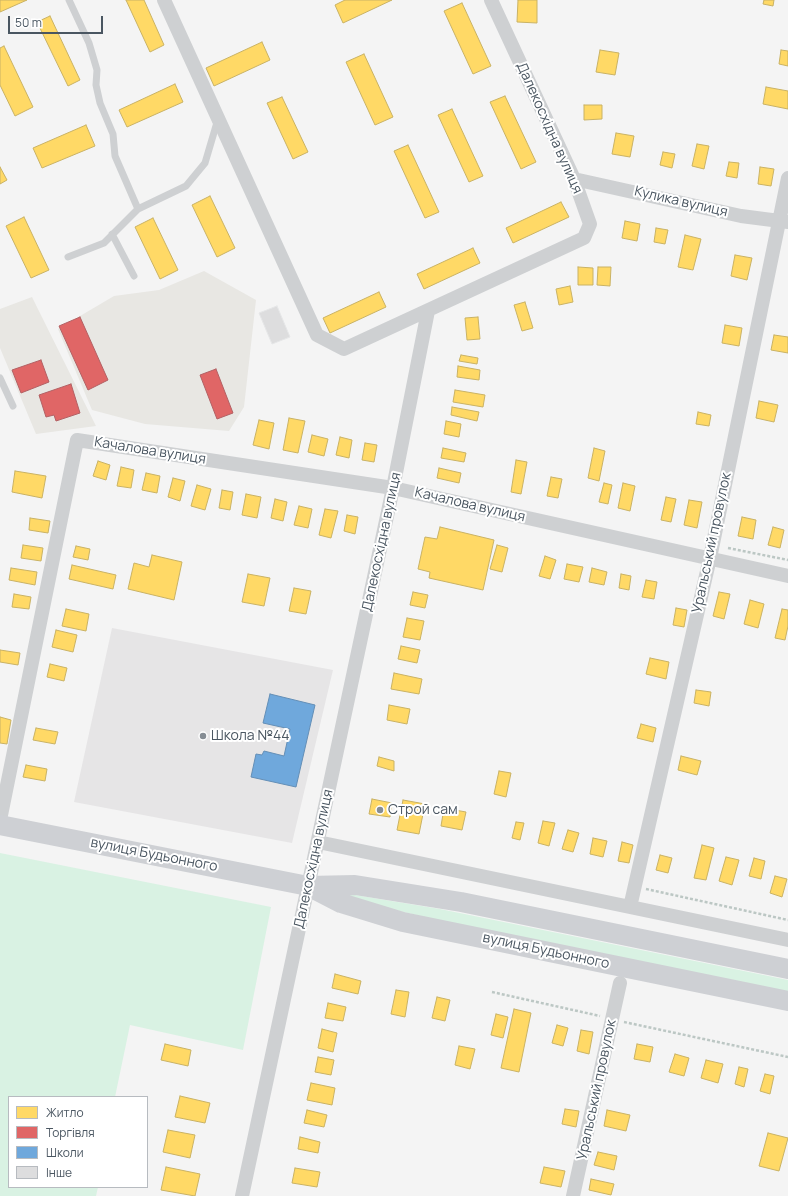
<!DOCTYPE html>
<meta charset="utf-8">
<style>
body{margin:0}
#map{position:relative;width:788px;height:1196px;overflow:hidden;background:#f4f4f4;font-family:Manrope,sans-serif}
canvas{display:block}
.legend{position:absolute;left:8px;top:1096px;width:140px;height:92px;box-sizing:border-box;background:#fff;border:1px solid #b7bbc0;margin:0;padding:5px 7px;list-style:none;font-size:12px;color:#4a5661}
.legend li{display:flex;align-items:center;gap:8px;height:20px}
.legend b{width:20px;border:1px solid #b7bbc0}
.scale{position:absolute;left:8px;top:16px;width:95px;height:18px;box-sizing:border-box;border:2px solid #4a5661;border-top:0;padding-left:5px;font-size:12px;line-height:14px;white-space:nowrap;color:#4a5661;-webkit-text-stroke:3px #fff;paint-order:stroke}
</style>
<div id="map">
<canvas width="788" height="1196"></canvas>
<ul class="legend">
<li><b style="height:11px;background:#ffd966"></b>Житло</li>
<li><b style="height:11px;background:#e06666"></b>Торгівля</li>
<li><b style="height:11px;background:#6fa8dc"></b>Школи</li>
<li><b style="height:11px;background:#ddddde"></b>Інше</li>
</ul>
<div class="scale">50 m</div>
</div>
<script>
const ctx = document.querySelector('canvas').getContext('2d');
ctx.lineJoin = 'round';
function paint(path, color) {
  ctx.fillStyle = color;
  ctx.fill(path, 'evenodd');
}
function shape(rows) {
  const path = new Path2D();
  for (const r of rows) {
    path.moveTo(r[0], r[1]);
    for (let i = 2; i < r.length; i += 2) path.lineTo(r[i], r[i + 1]);
  }
  return path;
}
function stroke(path, color, width, dash) {
  ctx.strokeStyle = color;
  ctx.lineWidth = width;
  ctx.lineCap = dash ? 'butt' : 'round';
  ctx.setLineDash(dash || []);
  ctx.stroke(path);
}
function write(font, color, halo, rows, align = 'center') {
  ctx.font = font + ' Manrope,sans-serif';
  ctx.lineWidth = 4;
  ctx.setLineDash([]);
  ctx.textBaseline = 'middle';
  ctx.strokeStyle = halo;
  ctx.fillStyle = color;
  for (const [text, x, y, turn = 0] of rows) {
    ctx.save();
    ctx.translate(x, y);
    ctx.rotate((+turn || 0) * Math.PI / 180);
    ctx.textAlign = isNaN(turn) ? turn : align;
    if (halo) ctx.strokeText(text, 0, 0);
    ctx.fillText(text, 0, 0);
    ctx.restore();
  }
}
const commercial = shape([
 [204,271,256,300,244,407,229,431,145,424,92,410,58,329,114,296,159,290],
 [32,297,96,426,36,434,0,348,0,309]
]);
const education = shape([
 [112,628,333,670,292,843,74,802]
]);
const green = shape([
 [0,853,271,907,243,1050,130,1025,115,1097,9,1097,9,1187,98,1187,96,1196,0,1196],
 [343,893,440,909,788,980,788,993,437,920,341,897]
]);
const homes = shape([
 [0,0,27,0,0,12,0,0],
 [126,0,144,0,164,45,150,52,126,0],
 [345,0,392,0,343,23,335,5,345,0],
 [518,0,537,0,537,23,517,22,518,0],
 [764,0,774,0,773,6,763,4,764,0],
 [462,3,491,66,473,74,444,11,462,3],
 [50,16,80,80,68,86,37,22,50,16],
 [262,42,270,60,214,86,206,68,262,42],
 [4,46,33,107,15,116,0,85,0,48,4,46],
 [600,50,619,53,615,75,596,72,600,50],
 [781,50,788,51,788,66,779,64,781,50],
 [364,54,393,117,375,125,346,62,364,54],
 [175,84,183,102,127,127,119,110,175,84],
 [766,87,788,91,788,109,763,104,766,87],
 [505,96,536,162,521,169,490,102,505,96],
 [282,97,308,152,293,159,267,103,282,97],
 [584,105,602,105,602,119,584,120,584,105],
 [452,109,483,176,469,182,438,115,452,109],
 [86,125,95,146,42,168,33,148,86,125],
 [616,133,634,136,630,157,612,154,616,133],
 [697,144,709,146,704,169,692,166,697,144],
 [408,145,439,212,425,218,394,151,408,145],
 [663,152,675,154,672,168,660,165,663,152],
 [729,162,739,163,737,178,726,176,729,162],
 [0,167,7,180,0,184,0,167],
 [760,167,774,169,771,186,758,184,760,167],
 [210,196,235,248,217,257,192,205,210,196],
 [561,202,569,217,513,243,506,228,561,202],
 [24,217,49,270,31,278,6,226,24,217],
 [153,218,178,270,160,279,135,227,153,218],
 [625,221,640,224,637,241,622,238,625,221],
 [656,228,668,230,665,244,654,242,656,228],
 [685,235,701,239,693,270,678,267,685,235],
 [473,248,480,263,424,289,417,274,473,248],
 [735,255,752,258,747,280,731,276,735,255],
 [578,267,593,268,593,285,578,285,578,267],
 [598,267,611,267,610,286,597,285,598,267],
 [570,286,573,302,559,305,556,289,570,286],
 [379,292,386,307,330,333,323,318,379,292],
 [525,302,533,328,522,331,514,305,525,302],
 [478,317,480,339,467,340,465,318,478,317],
 [725,325,742,328,739,346,722,343,725,325],
 [774,335,788,337,788,353,771,350,774,335],
 [461,355,478,358,477,364,459,361,461,355],
 [458,366,480,370,479,380,457,377,458,366],
 [455,390,485,395,483,407,453,402,455,390],
 [759,401,778,405,774,422,756,418,759,401],
 [452,407,479,412,477,421,451,415,452,407],
 [698,412,711,415,709,426,696,424,698,412],
 [289,418,305,421,298,453,283,450,289,418],
 [259,420,274,423,269,449,253,445,259,420],
 [446,421,461,424,459,437,444,434,446,421],
 [312,435,328,439,324,456,308,452,312,435],
 [340,437,352,440,349,458,336,455,340,437],
 [365,443,377,445,374,462,362,460,365,443],
 [443,448,466,453,464,462,441,458,443,448],
 [594,448,605,451,599,481,588,478,594,448],
 [516,460,527,462,521,494,511,492,516,460],
 [98,461,110,465,106,480,93,476,98,461],
 [121,467,134,470,131,488,117,486,121,467],
 [439,468,461,473,459,483,437,478,439,468],
 [15,471,46,476,42,498,12,492,15,471],
 [146,473,160,476,157,493,142,490,146,473],
 [551,477,562,479,558,498,547,496,551,477],
 [173,478,185,481,180,501,168,497,173,478],
 [604,483,612,485,608,504,599,502,604,483],
 [623,483,635,486,630,511,618,508,623,483],
 [197,485,211,489,205,510,191,506,197,485],
 [222,490,233,492,230,510,219,508,222,490],
 [246,494,261,497,257,518,242,515,246,494],
 [666,497,676,499,671,522,661,520,666,497],
 [275,499,287,502,283,521,271,518,275,499],
 [689,500,702,502,697,528,684,525,689,500],
 [299,506,312,509,308,528,294,525,299,506],
 [325,509,338,511,331,538,319,535,325,509],
 [347,515,358,517,355,534,344,531,347,515],
 [742,517,756,520,753,539,738,536,742,517],
 [30,518,50,521,48,533,29,530,30,518],
 [440,527,494,540,483,590,429,578,430,572,418,569,425,537,437,539,440,527],
 [773,527,784,530,780,548,768,545,773,527],
 [23,545,43,548,41,561,21,558,23,545],
 [497,545,508,548,502,572,490,569,497,545],
 [76,546,90,549,88,560,73,557,76,546],
 [152,555,182,562,174,600,128,589,134,563,149,567,152,555],
 [545,556,556,560,550,579,539,576,545,556],
 [567,564,583,567,579,582,564,579,567,564],
 [72,565,116,575,113,589,69,579,72,565],
 [11,568,37,572,35,585,9,580,11,568],
 [592,568,607,572,604,585,589,582,592,568],
 [248,574,270,578,264,606,242,602,248,574],
 [621,574,631,576,629,590,619,588,621,574],
 [646,580,657,582,654,599,642,597,646,580],
 [294,588,311,591,306,614,289,611,294,588],
 [413,592,428,595,425,608,410,605,413,592],
 [719,592,730,594,724,619,713,616,719,592],
 [14,594,31,597,29,609,12,607,14,594],
 [750,600,764,604,758,628,744,624,750,600],
 [676,608,687,610,684,627,673,625,676,608],
 [66,609,89,614,86,631,62,626,66,609],
 [782,609,788,610,788,626,785,640,775,638,782,609],
 [407,618,424,621,420,640,403,637,407,618],
 [56,630,77,635,73,652,52,647,56,630],
 [401,646,420,650,417,663,398,659,401,646],
 [0,650,20,653,18,665,0,662,0,650],
 [650,658,669,662,666,679,646,674,650,658],
 [50,664,67,668,64,681,47,677,50,664],
 [394,673,422,679,419,694,391,689,394,673],
 [696,690,711,692,709,706,694,703,696,690],
 [389,705,410,709,407,724,387,720,389,705],
 [0,717,11,720,7,744,0,743,0,717],
 [641,724,656,728,653,742,637,738,641,724],
 [36,728,58,732,55,744,33,740,36,728],
 [681,756,701,761,697,775,678,770,681,756],
 [379,757,394,761,394,771,377,766,379,757],
 [26,765,47,769,45,781,23,777,26,765],
 [499,771,511,773,506,797,494,794,499,771],
 [372,799,392,803,390,817,369,814,372,799],
 [403,800,425,804,419,834,397,830,403,800],
 [444,808,466,812,462,830,441,826,444,808],
 [543,821,555,823,549,846,538,843,543,821],
 [516,822,524,823,520,840,512,838,516,822],
 [568,830,579,833,573,852,562,849,568,830],
 [593,838,607,841,603,857,590,854,593,838],
 [622,842,633,845,629,863,618,861,622,842],
 [702,845,714,848,706,880,694,878,702,845],
 [660,855,672,858,668,873,656,870,660,855],
 [726,857,739,860,732,885,719,881,726,857],
 [754,858,765,861,761,879,749,876,754,858],
 [775,876,787,879,782,897,770,893,775,876],
 [335,974,361,981,358,994,332,988,335,974],
 [396,990,409,992,405,1017,391,1014,396,990],
 [437,997,450,1000,445,1021,432,1018,437,997],
 [328,1003,346,1007,343,1021,325,1018,328,1003],
 [514,1009,531,1013,519,1072,501,1068,514,1009],
 [496,1014,508,1017,503,1038,491,1035,496,1014],
 [557,1025,568,1028,563,1046,552,1043,557,1025],
 [322,1029,337,1033,333,1052,318,1048,322,1029],
 [581,1030,593,1032,589,1054,577,1051,581,1030],
 [165,1044,191,1050,188,1066,161,1060,165,1044],
 [637,1044,653,1047,650,1062,634,1059,637,1044],
 [459,1046,475,1049,470,1069,455,1065,459,1046],
 [675,1054,689,1058,684,1076,669,1072,675,1054],
 [318,1057,334,1060,331,1075,315,1072,318,1057],
 [706,1060,723,1064,718,1083,701,1078,706,1060],
 [739,1067,748,1069,744,1087,735,1084,739,1067],
 [765,1074,774,1076,770,1094,760,1091,765,1074],
 [311,1083,335,1088,332,1105,307,1100,311,1083],
 [180,1096,210,1103,205,1123,175,1117,180,1096],
 [565,1109,579,1111,576,1127,562,1124,565,1109],
 [307,1110,327,1115,324,1127,304,1123,307,1110],
 [607,1110,630,1115,626,1131,604,1126,607,1110],
 [168,1130,195,1135,190,1158,163,1152,168,1130],
 [768,1133,788,1138,779,1171,759,1166,768,1133],
 [300,1137,320,1142,318,1153,298,1149,300,1137],
 [598,1152,617,1156,614,1170,594,1165,598,1152],
 [166,1167,200,1174,195,1196,161,1190,166,1167],
 [544,1167,565,1171,561,1187,540,1183,544,1167],
 [295,1168,320,1172,317,1187,292,1183,295,1168],
 [591,1179,614,1184,611,1195,589,1190,591,1179]
]);
const shops = shape([
 [80,317,108,380,88,390,59,326,80,317],
 [41,360,49,382,21,393,12,370,41,360],
 [216,369,233,413,217,419,200,375,216,369],
 [71,384,80,413,56,421,54,415,46,417,39,395,71,384]
]);
const schools = shape([
 [270,694,315,705,296,787,251,777,256,754,262,755,264,751,284,756,290,729,263,723,270,694]
]);
const building = shape([
 [277,306,290,337,272,344,259,313,277,306]
]);
const path = shape([
 [728,548,788,560],
 [646,889,788,920],
 [492,992,600,1016],
 [624,1022,788,1057]
]);
const service = shape([
 [69,0,89,43,97,70,96,85,100,103,113,134,115,156,138,209],
 [112,234,134,276],
 [68,257,104,243,138,209,186,186,205,163,218,119],
 [0,378,13,406]
]);
const minor = shape([
 [164,0,317,335,344,349,584,238,590,224,574,179,491,0],
 [574,179,741,216,788,222],
 [0,820,77,440,393,488,788,576],
 [318,842,788,940],
 [630,907,710,558,788,178],
 [242,1196,393,488,428,311],
 [573,1196,620,983]
]);
const secondary = shape([
 [0,825,308,886,355,885,461,902,788,969],
 [310,887,341,903,403,922,788,1001]
]);
const markers = [
 [203,736,4,"#868d94"],
 [380,810,4,"#868d94"]
];
const streetNames = [
 ["Далекосхідна вулиця",549,128,66],
 ["Кулика вулиця",681,202,13],
 ["Качалова вулиця",150,451,9],
 ["Качалова вулиця",470,505,13],
 ["Далекосхідна вулиця",382,542,-78],
 ["Уральський провулок",712,543,-78],
 ["вулиця Будьонного",154,855,11],
 ["Далекосхідна вулиця",314,859,-78],
 ["вулиця Будьонного",546,951,12],
 ["Уральський провулок",597,1090,-78]
];
const poiNames = [
 ["Школа №44",211,736],
 ["Строй сам",388,810]
];
paint(commercial, '#e8e7e3');
paint(education, '#e6e5e6');
paint(green, '#d9f2e3');
paint(homes, '#ffd966');
stroke(homes, '#c9b264', 1);
paint(shops, '#e06666');
stroke(shops, '#b36164', 1);
paint(schools, '#6fa8dc');
stroke(schools, '#648fb7', 1);
paint(building, '#ddddde');
stroke(building, '#e5e6e7', 1);
stroke(path, '#bcc7c4', 2.5, [3, 2]);
stroke(service, '#ced0d2', 7);
stroke(minor, '#ced0d2', 14);
stroke(secondary, '#ced0d4', 20);
for (const [x, y, r, color] of markers) {
  const dot = new Path2D();
  dot.arc(x, y, r, 0, 2 * Math.PI);
  ctx.fillStyle = color;
  ctx.fill(dot);
  stroke(dot, '#fff', 1.5);
}
write('14px', '#4a5661', '#fff', streetNames);
write('14px', '#4a5661', '#fff', poiNames, 'left');
</script>
